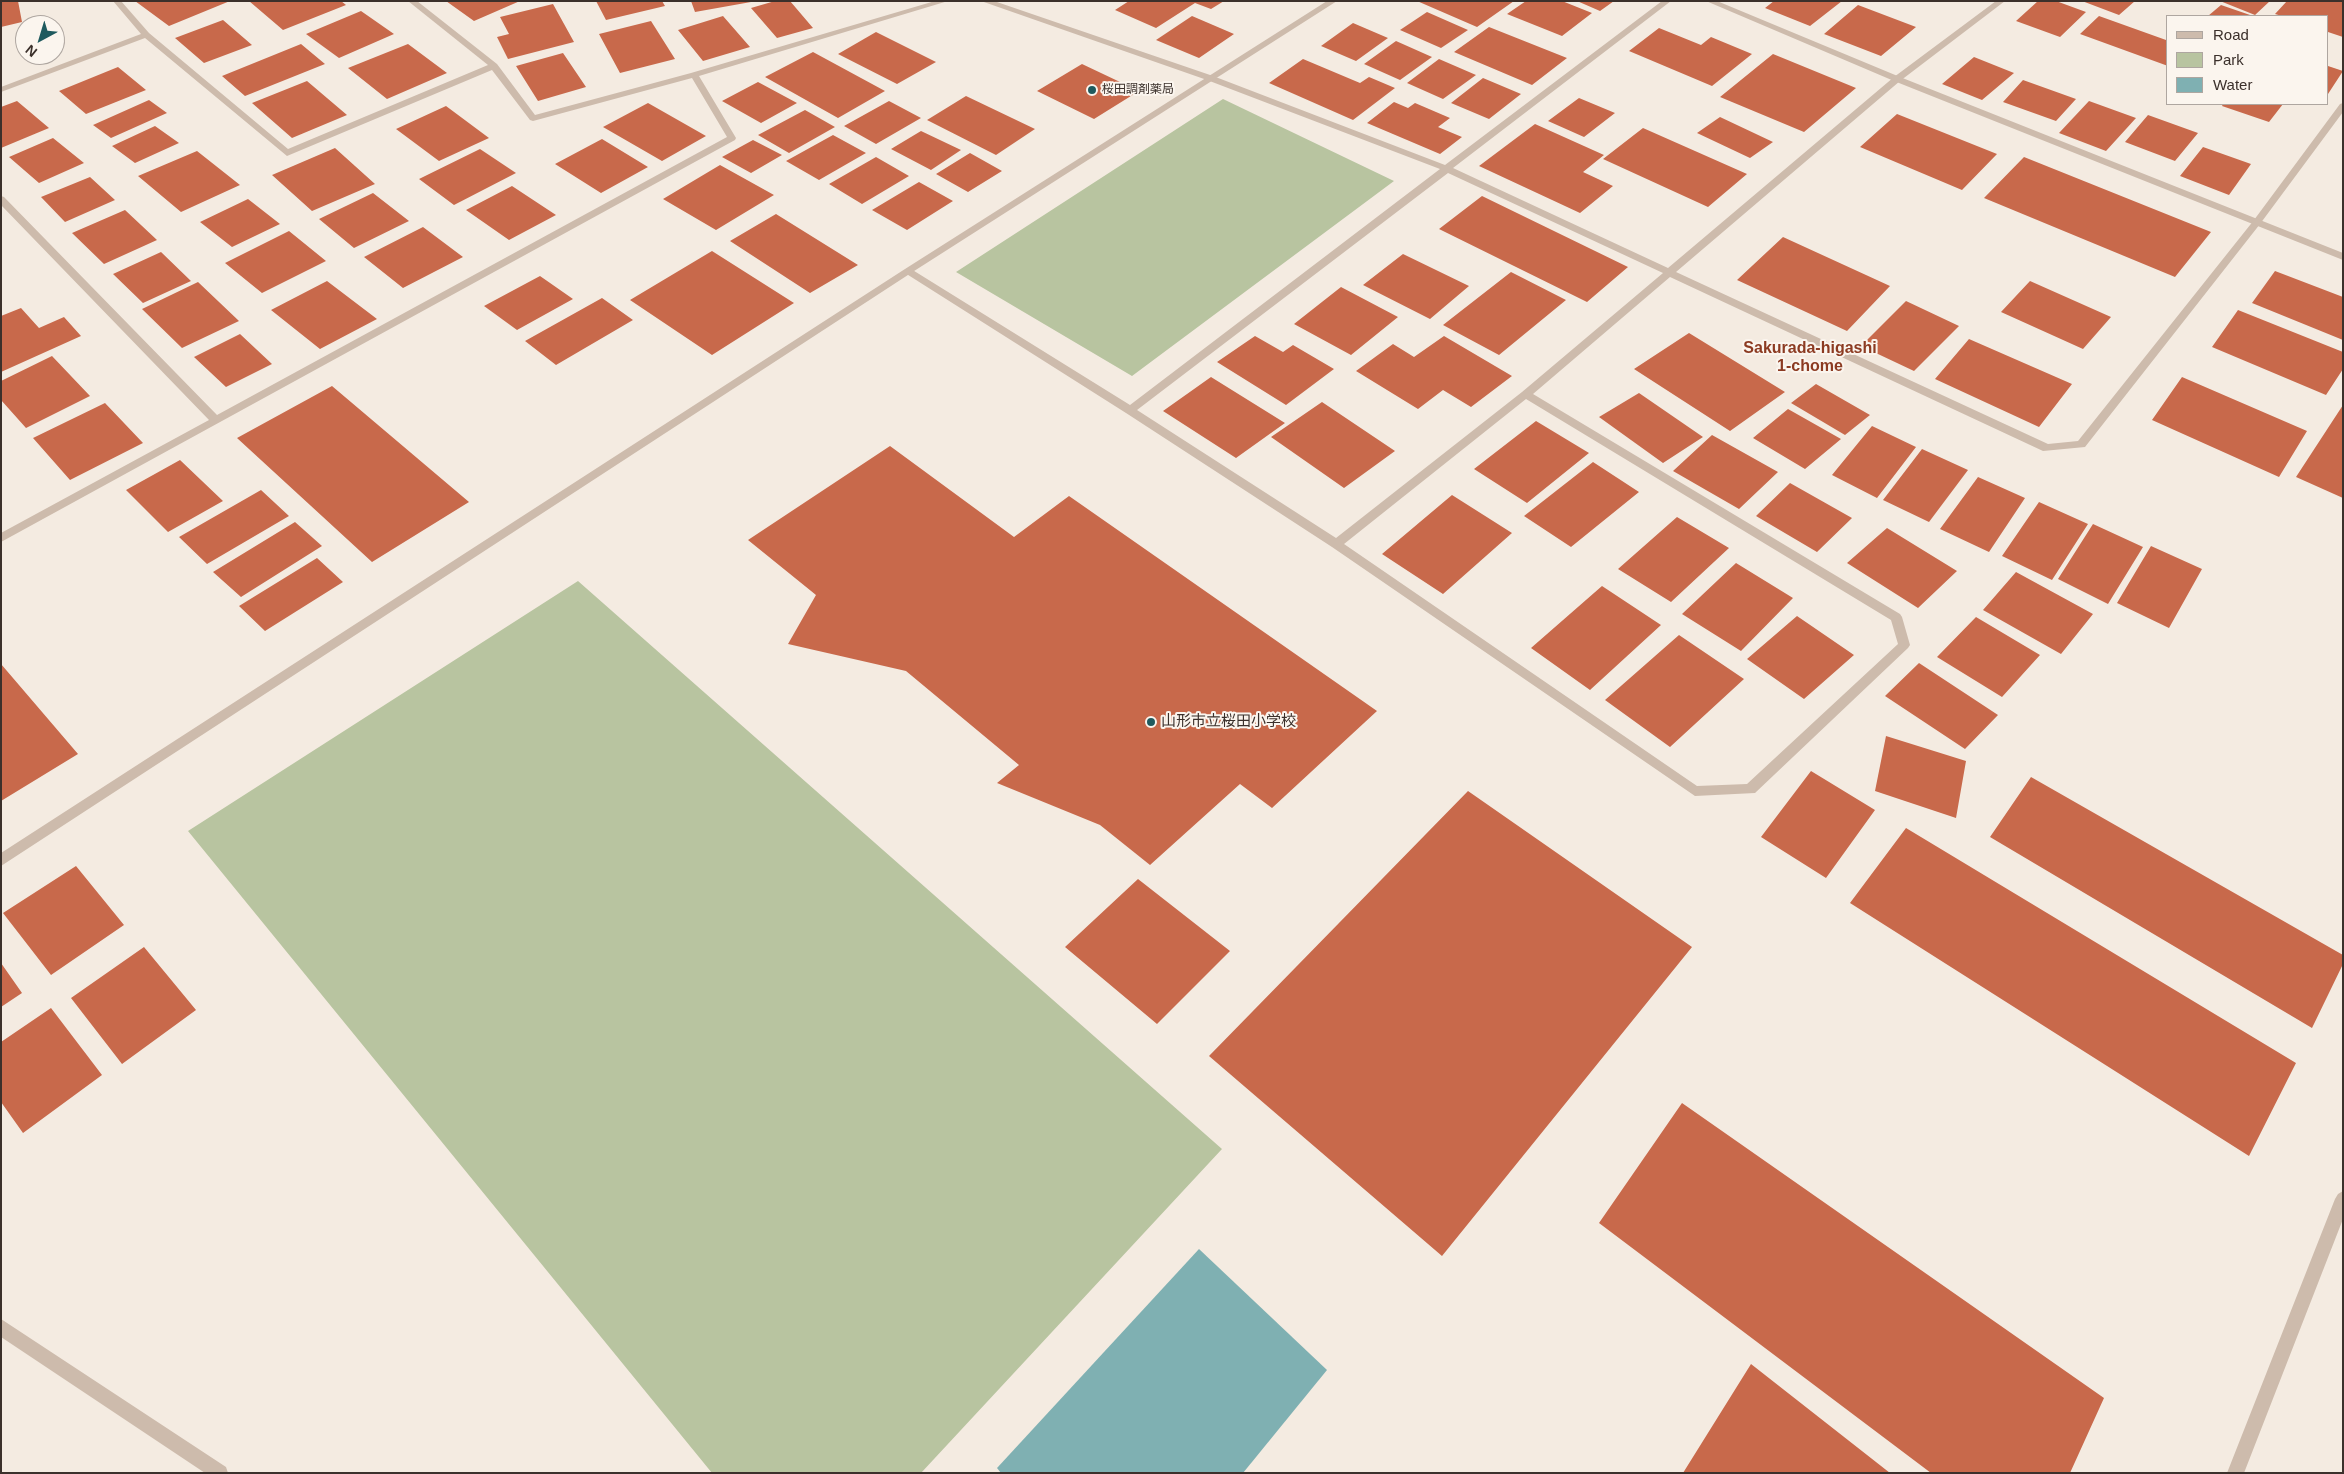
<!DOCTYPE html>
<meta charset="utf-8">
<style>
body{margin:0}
#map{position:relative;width:2344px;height:1474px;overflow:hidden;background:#f4ebe1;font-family:Arial,sans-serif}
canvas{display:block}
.frame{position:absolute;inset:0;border:2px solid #3b302b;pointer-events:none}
.legend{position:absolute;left:2166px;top:15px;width:162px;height:90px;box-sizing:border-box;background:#fbf5ee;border:1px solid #aea6a0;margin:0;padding:6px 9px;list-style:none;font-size:15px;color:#3b302b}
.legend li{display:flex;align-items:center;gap:10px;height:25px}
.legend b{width:25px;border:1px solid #aea6a0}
.north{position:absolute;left:15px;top:15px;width:50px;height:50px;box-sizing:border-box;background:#fbf5ee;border:1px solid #aea6a0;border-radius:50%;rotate:219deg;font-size:14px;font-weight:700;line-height:20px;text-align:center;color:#3b302b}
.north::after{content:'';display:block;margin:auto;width:18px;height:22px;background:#1f5a5e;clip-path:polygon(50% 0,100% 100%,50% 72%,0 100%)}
</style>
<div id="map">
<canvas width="2344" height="1474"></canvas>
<div class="frame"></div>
<ul class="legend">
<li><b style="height:6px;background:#cdbbac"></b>Road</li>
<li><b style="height:14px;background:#b8c4a0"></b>Park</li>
<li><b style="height:14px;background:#7fb0b2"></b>Water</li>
</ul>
<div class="north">N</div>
</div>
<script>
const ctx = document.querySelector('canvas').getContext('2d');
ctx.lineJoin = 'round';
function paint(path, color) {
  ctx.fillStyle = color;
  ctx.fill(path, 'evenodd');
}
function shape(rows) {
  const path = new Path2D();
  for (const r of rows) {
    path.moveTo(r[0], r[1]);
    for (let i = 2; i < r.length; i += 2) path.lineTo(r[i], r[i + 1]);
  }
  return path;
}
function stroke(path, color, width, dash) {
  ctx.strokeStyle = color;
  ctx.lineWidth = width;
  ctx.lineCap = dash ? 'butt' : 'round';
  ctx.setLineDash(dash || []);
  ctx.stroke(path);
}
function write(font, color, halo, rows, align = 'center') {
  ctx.font = font + ' Arial,"Noto Sans JP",sans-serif';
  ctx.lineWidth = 4;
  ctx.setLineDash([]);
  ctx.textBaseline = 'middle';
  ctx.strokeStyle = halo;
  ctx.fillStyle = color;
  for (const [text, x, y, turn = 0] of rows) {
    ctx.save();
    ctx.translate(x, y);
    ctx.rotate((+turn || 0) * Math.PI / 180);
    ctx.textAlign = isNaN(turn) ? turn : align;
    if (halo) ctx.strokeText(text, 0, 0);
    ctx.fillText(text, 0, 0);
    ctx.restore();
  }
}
const green = shape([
 [1223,99,1394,181,1132,376,956,272],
 [578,581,1222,1149,921,1473,712,1473,188,831]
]);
const water = shape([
 [1199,1249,1327,1370,1243,1473,1001,1473,997,1468]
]);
const building = shape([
 [1,1,18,1,22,22,1,27],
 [135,1,230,1,169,26],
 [249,1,341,1,346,5,283,30],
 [446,1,520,1,474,21],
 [596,1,662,1,665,6,606,20],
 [691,1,751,1,751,2,695,12],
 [775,1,790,1,813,28,777,38,751,8],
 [1129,1,1224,1,1211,9,1195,3,1156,28,1115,10],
 [1417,1,1514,1,1477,27],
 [1526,1,1562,1,1592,13,1562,36,1507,14],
 [1577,1,1614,1,1600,11],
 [1774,1,1842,1,1810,26,1765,8],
 [2038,1,2056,1,2086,12,2060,37,2016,21],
 [2082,1,2135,1,2119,15],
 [2220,1,2270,1,2255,15],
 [2287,1,2343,1,2343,37,2328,32,2328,16,2282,16,2275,14],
 [553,4,574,42,508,59,497,37,509,34,500,17],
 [1858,5,1916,27,1881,56,1824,34],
 [2221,5,2253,16,2208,16],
 [361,11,394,34,339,58,306,34],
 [1427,12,1468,30,1441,48,1400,30],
 [723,16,750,47,703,61,678,30],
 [1192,16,1234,34,1199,58,1156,40],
 [2099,16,2166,40,2168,38,2168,66,2080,34],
 [223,20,252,45,204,63,175,38],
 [651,21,675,59,620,73,599,34],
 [1353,23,1388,38,1356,61,1321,46],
 [1489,27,1567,58,1532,85,1454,52],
 [1659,28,1701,45,1711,37,1752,54,1712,86,1629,51],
 [876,32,936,62,897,84,838,54],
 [1396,41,1432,57,1400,80,1364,64],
 [301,44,325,64,245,96,222,76],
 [408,44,447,73,387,99,348,68],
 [813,52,885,91,838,118,765,77],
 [563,53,586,87,538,101,516,66],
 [1773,54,1856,88,1804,132,1720,97],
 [1974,57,2014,73,1982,100,1942,84],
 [1303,59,1360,83,1369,77,1395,88,1353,120,1269,83],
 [1439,59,1476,75,1443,99,1407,83],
 [1082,64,1139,91,1094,119,1037,91],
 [2328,66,2343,71,2328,94],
 [118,67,146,90,86,114,59,91],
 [1483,78,1521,94,1489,119,1451,103],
 [2023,80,2076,99,2056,121,2003,102],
 [307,81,347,115,292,138,252,103],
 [758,82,797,103,761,123,722,101],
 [966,96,1035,129,996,155,927,120],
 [1579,98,1615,113,1584,137,1548,121],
 [149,100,167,113,111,138,93,125],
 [17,101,49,128,1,148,1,107],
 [889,101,921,118,876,144,844,126],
 [2089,101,2136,118,2106,151,2059,133],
 [1394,102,1408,108,1415,103,1450,118,1438,127,1462,137,1440,154,1367,123],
 [648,103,706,136,662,161,603,127],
 [2223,104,2283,104,2269,122,2222,106],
 [446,106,489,138,439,161,396,129],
 [805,110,835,127,789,153,758,135],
 [1897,114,1997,154,1962,190,1860,147],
 [2148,115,2198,133,2175,161,2125,142],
 [1720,117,1773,142,1750,158,1697,133],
 [1535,124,1604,155,1583,172,1613,186,1580,213,1479,166],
 [155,126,179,143,135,163,112,146],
 [1643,128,1747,174,1708,207,1603,159],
 [921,131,961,150,931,170,891,149],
 [833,135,866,153,819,180,786,161],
 [53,138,84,163,39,183,9,157],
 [602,139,648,167,601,193,555,164],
 [753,140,782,155,751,173,722,157],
 [2203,147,2251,164,2229,195,2180,176],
 [335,148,375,184,312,211,272,175],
 [480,149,516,173,454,205,419,179],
 [197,151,240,185,181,212,138,176],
 [970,153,1002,171,968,192,936,174],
 [876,157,909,176,862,204,829,184],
 [2024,157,2211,232,2175,277,1984,198],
 [720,165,774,195,716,230,663,199],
 [90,177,115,200,65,222,41,197],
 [919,182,953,201,907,230,872,210],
 [512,186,556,215,509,240,466,210],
 [373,193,409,221,354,248,319,219],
 [1482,196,1628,267,1587,302,1439,229],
 [248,199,280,224,232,247,200,222],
 [125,210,157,240,104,264,72,233],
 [776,214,858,265,810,293,730,241],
 [423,227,463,257,403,288,364,257],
 [289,231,326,261,262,293,225,263],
 [1783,237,1890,286,1847,331,1737,280],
 [712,251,794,303,712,355,630,300],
 [161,252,191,281,143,303,113,274],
 [1403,254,1469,286,1430,319,1363,285],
 [2275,271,2343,297,2343,340,2252,303],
 [1511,272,1566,300,1499,355,1443,325],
 [540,276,573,299,517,330,484,306],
 [327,281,377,319,320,349,271,310],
 [2030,281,2111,317,2083,349,2001,312],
 [198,282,239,321,182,348,142,309],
 [1341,287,1398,317,1351,355,1294,324],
 [602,298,633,320,556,365,525,341],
 [1906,301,1959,326,1914,371,1861,346],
 [21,308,39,328,64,317,81,336,1,372,1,316],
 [2238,310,2343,352,2343,369,2326,395,2212,347],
 [1689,333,1785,392,1730,431,1634,369],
 [240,334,272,364,226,387,194,357],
 [1255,336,1283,352,1293,345,1334,369,1286,405,1217,362],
 [1444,336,1512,376,1471,407,1443,390,1418,409,1356,371,1393,344,1414,357],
 [1969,339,2072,384,2039,427,1935,379],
 [52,356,90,396,26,428,1,400,1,381],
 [1211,377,1285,423,1236,458,1163,411],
 [2182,377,2307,431,2279,477,2152,420],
 [1816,384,1870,415,1845,435,1791,403],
 [332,386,469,502,372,562,237,438],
 [1639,393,1703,437,1663,463,1599,417],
 [1322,402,1395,451,1344,488,1271,437],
 [105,403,143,443,70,480,33,438],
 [2343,405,2343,498,2296,477],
 [1788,409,1841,439,1805,469,1753,438],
 [1536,421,1589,453,1527,503,1474,469],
 [1872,426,1916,447,1877,498,1832,475],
 [1712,435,1778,472,1739,509,1673,471],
 [890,446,1014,537,1069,496,1377,711,1272,808,1240,784,1150,865,1100,825,997,783,1019,765,906,671,788,644,816,595,748,540],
 [1922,449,1968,470,1929,522,1883,500],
 [180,460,223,501,168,532,126,490],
 [1593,462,1639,492,1571,547,1524,516],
 [1978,477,2025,498,1989,552,1940,529],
 [1790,483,1852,518,1817,552,1756,516],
 [261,490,289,516,207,564,179,537],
 [1452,495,1512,533,1443,594,1382,554],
 [2039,502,2088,524,2052,580,2002,556],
 [1677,517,1729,548,1671,602,1618,569],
 [295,522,322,546,241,597,213,572],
 [2093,524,2143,547,2108,604,2058,579],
 [1887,528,1957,571,1918,608,1847,563],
 [2151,546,2202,569,2169,628,2117,603],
 [317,558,343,582,265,631,239,606],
 [1736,563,1793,598,1741,651,1682,614],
 [2016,572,2093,614,2061,654,1983,610],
 [1602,586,1661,625,1590,690,1531,648],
 [1797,616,1854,655,1804,699,1747,659],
 [1976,617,2040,655,2002,697,1937,657],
 [1679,635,1744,679,1670,747,1605,700],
 [1919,663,1998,715,1965,749,1885,696],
 [1,664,78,754,1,801],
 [1886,736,1966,761,1956,818,1875,791],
 [1811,771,1875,810,1826,878,1761,837],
 [2031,777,2343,955,2343,964,2312,1028,1990,837],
 [1468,791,1692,947,1442,1256,1209,1056],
 [1906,828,2296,1063,2249,1156,1850,903],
 [76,866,124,925,51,975,3,913],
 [1138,879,1230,951,1157,1024,1065,947],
 [144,947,196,1010,122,1064,71,998],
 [1,963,22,993,1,1007],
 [51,1008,102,1075,23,1133,1,1102,1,1042],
 [1682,1103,2104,1398,2070,1473,1931,1473,1599,1223],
 [1751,1364,1890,1473,1683,1473]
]);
const service = shape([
 [113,1,121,1,149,33,288,149,488,65,408,1,417,1,497,64,535,115,691,73,935,1,948,1,699,76,736,138,735,140,1,542,1,533,209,420,1,205,1,196,4,197,217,415,727,137,692,78,533,121,530,120,492,70,287,156,145,38,1,92,1,87,141,34,113,1],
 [981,1,994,1,1213,76,1445,165,1662,1,1671,1,1453,168,1668,268,1894,77,1996,1,2005,1,1900,81,1676,272,2048,444,2078,441,2254,220,2340,104,2343,103,2343,112,2260,224,2085,447,2043,451,1670,277,1533,394,1900,614,1902,617,1910,645,1908,648,1755,793,1695,796,1332,547,1126,413,905,273,905,269,911,269,1130,405,1440,169,1207,80,981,1],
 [1448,173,1663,273,1522,392,1336,538,1137,410,1448,173],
 [1526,399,1891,620,1898,644,1747,784,1697,786,1344,544,1526,399],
 [1,1319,226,1467,228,1473,205,1473,1,1337,1,1319]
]);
const minor = shape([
 [1706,1,1717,1,1900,77,2343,253,2343,260,1894,81,1706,1]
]);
const tertiary = shape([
 [1327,1,1337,1,911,273,1,866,1,853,905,269,1327,1],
 [2343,1191,2343,1219,2244,1473,2227,1473,2335,1199,2338,1194,2343,1191]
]);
const markers = [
 [1092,90,5,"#1f5a5e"],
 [1151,722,5,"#1f5a5e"]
];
const farPoinames = [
 ["桜田調剤薬局",1102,90]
];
const poiNames = [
 ["山形市立桜田小学校",1161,722]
];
const neighbourhoodNames = [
 ["Sakurada-higashi",1810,349],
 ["1-chome",1810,367]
];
paint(green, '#b8c4a0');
paint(water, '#7fb0b2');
paint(building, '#c8694b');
paint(service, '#cdbbac');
paint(minor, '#cdbbac');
paint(tertiary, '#cdbbac');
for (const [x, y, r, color] of markers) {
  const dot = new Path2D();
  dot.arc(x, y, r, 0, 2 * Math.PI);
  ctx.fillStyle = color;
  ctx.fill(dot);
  stroke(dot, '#fbf5ee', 2);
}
write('12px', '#3b302b', '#fbf5ee', farPoinames, 'left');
write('15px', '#3b302b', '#fbf5ee', poiNames, 'left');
write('bold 16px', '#8c3b22', '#fbf5ee', neighbourhoodNames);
</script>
